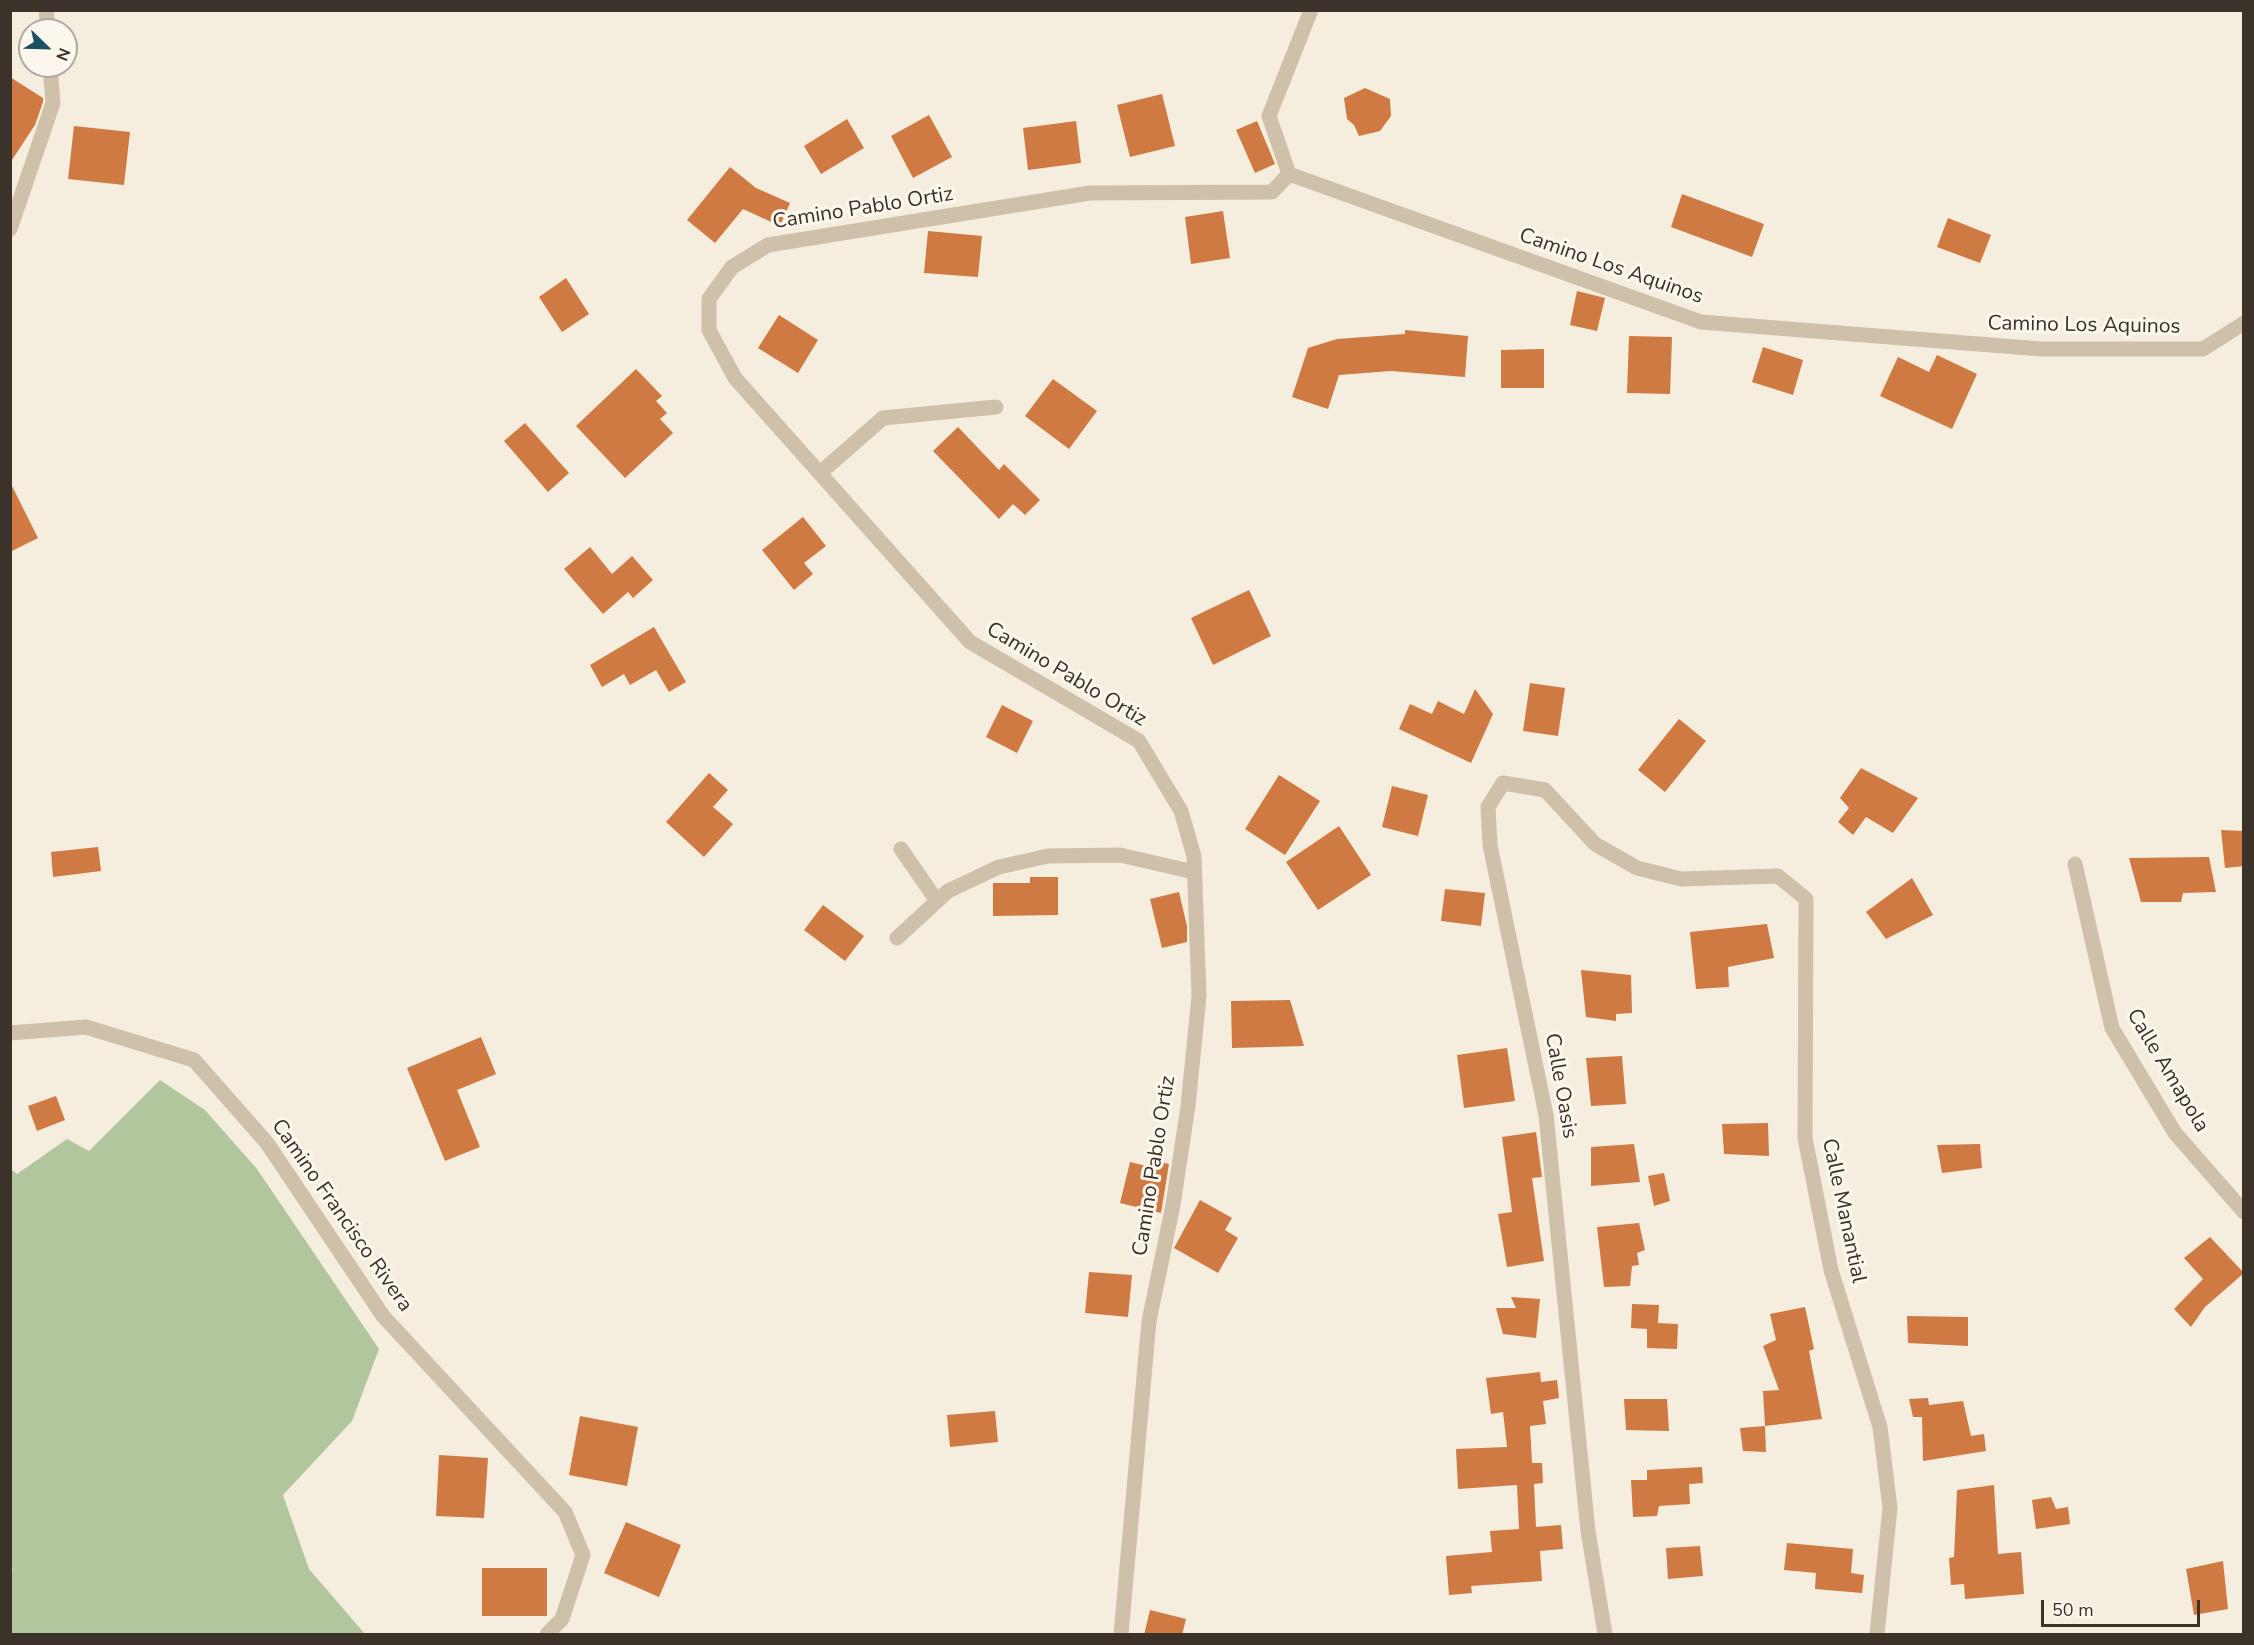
<!DOCTYPE html>
<style>
body{margin:0}
#map{position:relative;width:2254px;height:1645px;overflow:hidden;background:#f5eedf;font-family:"Nunito Sans",sans-serif}
canvas{display:block}
.frame{position:absolute;inset:0;border:12px solid #3b322a;pointer-events:none}
.north{position:absolute;left:18px;top:18px;width:60px;height:60px;box-sizing:border-box;background:#fcf7ec;border:2px solid #afa89e;border-radius:50%;rotate:113deg;font-size:16px;font-weight:700;line-height:24px;text-align:center;color:#3b322a}
.north::after{content:'';display:block;margin:auto;width:21px;height:27px;background:#1b5261;clip-path:polygon(50% 0,100% 100%,50% 72%,0 100%)}
.scale{position:absolute;left:2041px;top:1600px;width:159px;height:27px;box-sizing:border-box;border:3px solid #3b322a;border-top:0;padding-left:8px;font-size:18px;line-height:21px;white-space:nowrap;color:#3b322a;-webkit-text-stroke:4px #fcf7ec;paint-order:stroke}
</style>
<div id="map">
<canvas width="2254" height="1645"></canvas>
<div class="frame"></div>
<div class="north">N</div>
<div class="scale">50 m</div>
</div>
<script>
const ctx = document.querySelector('canvas').getContext('2d');
ctx.lineJoin = 'round';
function paint(path, color) {
  ctx.fillStyle = color;
  ctx.fill(path, 'evenodd');
}
function shape(rows) {
  const path = new Path2D();
  for (const r of rows) {
    path.moveTo(r[0], r[1]);
    for (let i = 2; i < r.length; i += 2) path.lineTo(r[i], r[i + 1]);
  }
  return path;
}
function stroke(path, color, width, dash) {
  ctx.strokeStyle = color;
  ctx.lineWidth = width;
  ctx.lineCap = dash ? 'butt' : 'round';
  ctx.setLineDash(dash || []);
  ctx.stroke(path);
}
function write(font, color, halo, rows, align = 'center') {
  ctx.font = font + ' "Nunito Sans",sans-serif';
  ctx.lineWidth = 6;
  ctx.setLineDash([]);
  ctx.textBaseline = 'middle';
  ctx.strokeStyle = halo;
  ctx.fillStyle = color;
  for (const [text, x, y, turn = 0] of rows) {
    ctx.save();
    ctx.translate(x, y);
    ctx.rotate((+turn || 0) * Math.PI / 180);
    ctx.textAlign = isNaN(turn) ? turn : align;
    if (halo) ctx.strokeText(text, 0, 0);
    ctx.fillText(text, 0, 0);
    ctx.restore();
  }
}
const green = shape([
 [160,1080,205,1110,257,1169,379,1349,352,1421,283,1495,309,1569,365,1634,11,1634,10,1571,13,1570,10,1562,11,1169,17,1174,67,1139,89,1151]
]);
const building = shape([
 [10,77,43,98,43,102,35,125,10,163],
 [1365,88,1390,99,1391,116,1380,131,1359,136,1354,125,1347,119,1344,98],
 [1162,94,1175,146,1130,157,1117,105],
 [929,115,952,157,913,178,891,136],
 [847,119,864,148,821,174,804,146],
 [1076,121,1081,163,1028,170,1023,128],
 [1257,121,1275,164,1255,173,1236,130],
 [74,126,130,132,124,185,68,179],
 [730,167,756,188,790,203,780,226,743,209,715,243,687,220],
 [1682,194,1764,224,1752,257,1671,227],
 [1223,211,1230,258,1191,264,1185,217],
 [1948,218,1991,235,1980,263,1937,247],
 [928,231,982,236,978,277,924,273],
 [566,278,589,314,562,332,539,297],
 [1577,291,1605,298,1597,331,1570,325],
 [779,315,818,340,798,373,758,348],
 [1405,330,1468,336,1465,377,1391,371,1339,375,1328,409,1292,397,1308,348,1337,339,1405,334],
 [1629,336,1672,337,1670,394,1627,393],
 [1763,347,1803,360,1793,395,1752,382],
 [1544,349,1544,388,1501,388,1501,350],
 [1937,355,1977,374,1952,429,1880,396,1898,357,1929,372],
 [636,369,662,396,656,401,667,413,660,419,673,433,625,478,576,426],
 [1053,379,1097,411,1069,449,1025,416],
 [525,423,569,473,548,492,504,441],
 [958,427,999,470,1004,464,1040,500,1025,515,1013,504,999,519,933,451],
 [10,482,38,538,10,552],
 [803,517,826,546,804,563,813,574,794,590,762,550],
 [590,547,612,574,632,556,653,580,633,598,628,592,603,614,564,569],
 [1249,590,1271,636,1213,665,1191,618],
 [654,627,686,682,669,692,656,670,630,685,624,674,602,687,590,665],
 [1530,683,1565,688,1558,736,1523,731],
 [1475,689,1493,714,1471,763,1399,729,1410,704,1432,714,1438,701,1464,714],
 [1002,705,1033,721,1017,753,986,737],
 [1679,719,1706,741,1665,792,1638,770],
 [1861,768,1918,798,1893,833,1866,817,1853,835,1838,822,1849,808,1840,798],
 [709,773,728,790,713,807,733,824,704,857,666,822],
 [1279,775,1320,801,1285,855,1245,829],
 [1392,786,1428,795,1418,836,1382,827],
 [1339,826,1371,875,1318,910,1286,862],
 [2221,830,2244,831,2244,866,2225,868],
 [98,847,101,871,53,877,51,852],
 [2209,857,2216,892,2183,893,2181,902,2141,902,2129,858],
 [1030,877,1058,877,1058,915,993,916,993,883,1030,883],
 [1912,878,1933,915,1886,939,1866,912],
 [1445,889,1485,893,1481,926,1441,921],
 [1179,892,1187,926,1187,942,1162,948,1150,899],
 [823,905,864,936,845,961,804,930],
 [1767,924,1774,958,1728,967,1729,987,1696,989,1690,932],
 [1581,970,1631,975,1632,1013,1616,1014,1616,1021,1586,1017],
 [1290,1000,1304,1046,1232,1048,1231,1001],
 [481,1037,496,1074,457,1090,480,1147,445,1161,407,1068],
 [1507,1048,1515,1101,1464,1108,1457,1055],
 [1622,1056,1626,1104,1591,1106,1586,1058],
 [56,1096,65,1120,37,1131,28,1106],
 [1768,1123,1769,1156,1724,1154,1722,1124],
 [1536,1132,1542,1177,1532,1178,1544,1261,1507,1267,1498,1214,1512,1212,1502,1137],
 [1634,1144,1640,1182,1591,1186,1591,1147],
 [1980,1144,1982,1168,1942,1173,1937,1145],
 [1152,1160,1169,1164,1161,1213,1120,1203,1130,1162,1150,1167],
 [1664,1173,1670,1201,1654,1206,1648,1176],
 [1200,1200,1232,1218,1225,1230,1238,1238,1218,1273,1174,1248],
 [1639,1223,1645,1250,1637,1253,1639,1265,1632,1266,1630,1286,1604,1287,1597,1227],
 [2210,1237,2244,1273,2205,1307,2191,1327,2174,1309,2203,1279,2184,1258],
 [1089,1272,1132,1275,1128,1317,1085,1313],
 [1511,1297,1540,1299,1536,1338,1503,1334,1496,1308,1516,1308],
 [1632,1304,1659,1305,1658,1323,1678,1324,1677,1349,1647,1348,1647,1329,1631,1328],
 [1805,1307,1814,1349,1809,1351,1822,1419,1765,1426,1763,1391,1779,1390,1763,1346,1776,1340,1770,1314],
 [1907,1316,1968,1317,1968,1346,1908,1343],
 [1540,1372,1541,1382,1557,1380,1559,1398,1543,1401,1546,1424,1530,1426,1532,1463,1542,1463,1543,1483,1534,1484,1536,1527,1561,1525,1563,1549,1540,1551,1542,1581,1471,1586,1472,1593,1449,1595,1446,1556,1492,1552,1490,1531,1519,1529,1517,1485,1458,1489,1456,1449,1507,1447,1503,1412,1491,1414,1486,1378],
 [1928,1398,1929,1405,1963,1401,1971,1436,1984,1434,1986,1451,1923,1461,1922,1417,1913,1417,1909,1399],
 [1624,1399,1667,1399,1669,1431,1626,1430],
 [995,1411,998,1442,950,1447,947,1415],
 [580,1416,638,1427,627,1486,569,1475],
 [1765,1426,1766,1452,1743,1451,1740,1428],
 [439,1455,488,1458,484,1518,436,1516],
 [1702,1467,1703,1483,1689,1484,1690,1504,1659,1506,1657,1516,1633,1517,1631,1480,1647,1480,1647,1470],
 [1994,1485,1998,1554,2021,1552,2024,1594,1965,1599,1964,1584,1951,1585,1949,1558,1954,1557,1957,1490],
 [2051,1497,2056,1509,2068,1507,2070,1524,2036,1529,2032,1500],
 [626,1522,681,1545,659,1597,604,1573],
 [1787,1543,1853,1549,1851,1573,1864,1575,1862,1593,1815,1589,1816,1573,1784,1570],
 [1700,1546,1703,1576,1668,1579,1666,1548],
 [2223,1561,2228,1609,2194,1615,2186,1569],
 [482,1568,547,1568,547,1616,482,1616],
 [1150,1610,1186,1619,1182,1635,1144,1635]
]);
const minor = shape([
 [46,10,48,30],
 [1289,174,1701,322,2041,349,2203,349,2244,323],
 [1289,174,1269,116,1311,10],
 [10,229,53,103,50,66],
 [820,473,883,418,996,407],
 [901,849,937,901],
 [2075,864,2112,1028,2175,1133,2244,1212],
 [897,938,948,891,999,867,1048,856,1120,855,1194,872],
 [10,1033,86,1027,194,1060,267,1143,383,1316,565,1512,583,1555,562,1619,547,1634],
 [1121,1634,1149,1321,1173,1205,1188,1106,1199,996,1194,856,1181,811,1139,741,970,642,735,378,709,330,709,299,732,267,768,245,1090,193,1272,192,1289,174],
 [1605,1634,1588,1531,1546,1115,1490,845,1488,807,1503,783,1545,790,1595,844,1637,868,1681,879,1778,876,1806,899,1805,1138,1831,1270,1880,1427,1890,1508,1877,1634]
]);
const streetNames = [
 ["Camino Pablo Ortiz",863,209,-9],
 ["Camino Los Aquinos",1611,267,19],
 ["Camino Los Aquinos",2084,326,1],
 ["Camino Pablo Ortiz",1066,675,31],
 ["Calle Amapola",2167,1071,59],
 ["Calle Oasis",1560,1086,80],
 ["Camino Pablo Ortiz",1155,1166,-81],
 ["Calle Manantial",1843,1211,78],
 ["Camino Francisco Rivera",341,1216,55]
];
paint(green, '#b2c69d');
paint(building, '#cf7943');
stroke(minor, '#cec0a9', 15);
write('21px', '#3b322a', '#fcf7ec', streetNames);
</script>
